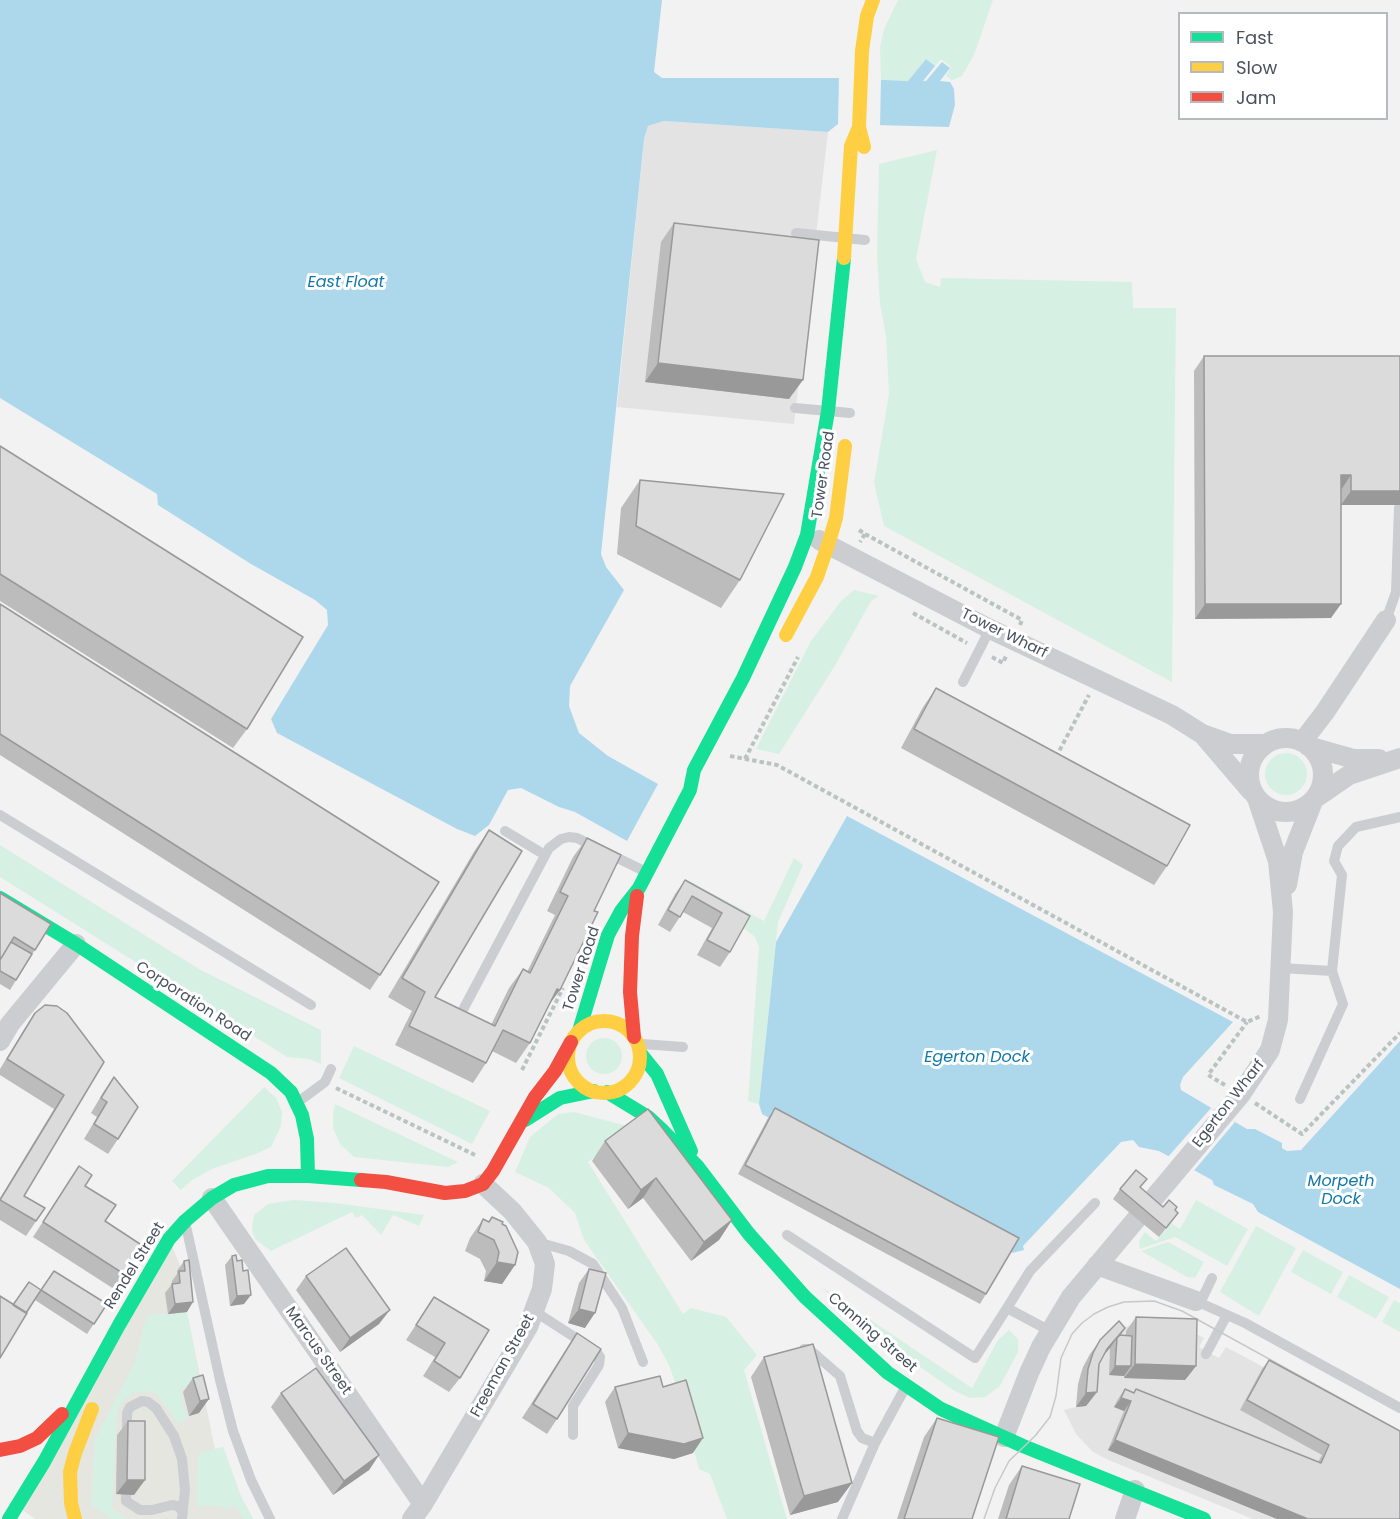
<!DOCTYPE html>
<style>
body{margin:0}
#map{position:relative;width:1400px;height:1519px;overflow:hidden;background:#f2f2f2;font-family:Poppins,sans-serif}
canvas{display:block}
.legend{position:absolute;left:1178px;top:12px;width:210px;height:108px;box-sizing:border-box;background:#fff;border:2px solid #b6babf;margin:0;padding:8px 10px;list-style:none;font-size:18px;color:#49525e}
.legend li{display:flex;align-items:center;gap:12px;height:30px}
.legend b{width:30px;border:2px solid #b6babf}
</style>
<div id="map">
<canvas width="1400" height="1519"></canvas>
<ul class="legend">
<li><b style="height:8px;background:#16e098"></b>Fast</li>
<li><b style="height:8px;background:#ffcf43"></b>Slow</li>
<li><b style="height:8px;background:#f24e42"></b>Jam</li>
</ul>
</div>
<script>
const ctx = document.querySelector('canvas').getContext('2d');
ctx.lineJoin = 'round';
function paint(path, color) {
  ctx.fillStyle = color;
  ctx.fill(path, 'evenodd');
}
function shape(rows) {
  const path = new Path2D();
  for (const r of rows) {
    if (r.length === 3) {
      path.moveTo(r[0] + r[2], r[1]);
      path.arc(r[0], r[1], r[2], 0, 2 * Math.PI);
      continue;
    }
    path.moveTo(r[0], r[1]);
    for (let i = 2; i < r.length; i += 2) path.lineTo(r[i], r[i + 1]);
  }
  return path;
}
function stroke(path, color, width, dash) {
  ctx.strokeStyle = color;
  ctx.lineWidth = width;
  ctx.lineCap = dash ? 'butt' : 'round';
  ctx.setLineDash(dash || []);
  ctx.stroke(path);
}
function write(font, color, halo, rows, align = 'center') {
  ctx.font = font + ' Poppins,sans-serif';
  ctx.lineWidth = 6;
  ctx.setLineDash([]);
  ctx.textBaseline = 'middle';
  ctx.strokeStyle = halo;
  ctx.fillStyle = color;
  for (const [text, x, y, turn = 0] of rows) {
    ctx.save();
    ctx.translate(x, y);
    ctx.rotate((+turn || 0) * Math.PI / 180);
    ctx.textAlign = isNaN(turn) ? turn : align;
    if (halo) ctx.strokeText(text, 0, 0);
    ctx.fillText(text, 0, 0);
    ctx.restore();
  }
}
const commercial = shape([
 [169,1239,182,1270,187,1312,215,1449,223,1447,240,1494,253,1519,35,1519,18,1507]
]);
const education = shape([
 [664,121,828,132,794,424,617,407,644,139,648,126],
 [1138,1323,1183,1327,1204,1338,1199,1347,1219,1358,1226,1347,1339,1407,1400,1519,1253,1519,1106,1459,1092,1451,1076,1434,1064,1410,1076,1407,1080,1375,1090,1354,1119,1329]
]);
const green = shape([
 [898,0,993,0,974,55,962,76,952,80,946,76,951,67,941,59,935,66,926,59,908,81,881,80,880,47,884,29],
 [937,150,916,259,925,282,940,287,941,278,1132,282,1133,308,1176,308,1172,682,884,526,874,483,889,394,886,336,880,304,877,255,879,164],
 [854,590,879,596,871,601,836,664,779,754,756,749,811,641,841,601],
 [1286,774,21],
 [0,845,199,969,321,1030,321,1064,309,1059,287,1057,0,877],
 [794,858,803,865,778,922,759,1104,748,1101,759,947,755,937,745,929,685,892,691,882,764,921],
 [604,1056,18],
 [354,1046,490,1111,472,1144,339,1078],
 [264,1087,276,1098,282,1112,281,1126,271,1147,258,1153,212,1169,192,1180,181,1190,172,1181],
 [335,1104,458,1162,448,1167,354,1157,340,1144,333,1128,333,1113],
 [574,1112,635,1128,588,1162,683,1314,691,1308,726,1317,757,1355,744,1370,787,1519,727,1519,710,1474,699,1469,676,1385,669,1365,658,1345,584,1240,575,1213,549,1188,515,1172,530,1137,558,1114],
 [293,1200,335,1203,424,1215,419,1226,393,1215,381,1235,362,1215,356,1218,352,1212,271,1251,256,1240,253,1234,252,1227,254,1215,268,1204],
 [1196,1200,1248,1229,1227,1266,1175,1237,1140,1249,1139,1241,1145,1232,1156,1241,1171,1223,1180,1229],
 [1256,1226,1296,1248,1259,1316,1220,1292],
 [1168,1242,1204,1262,1195,1278,1187,1277,1141,1251],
 [1303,1250,1343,1272,1331,1294,1291,1272],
 [1349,1275,1389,1297,1376,1319,1337,1297],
 [820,1286,972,1388,998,1340,1009,1330,1018,1339,1018,1352,1000,1386,985,1397,970,1398,953,1390,869,1331],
 [1394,1300,1400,1303,1400,1332,1382,1322],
 [187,1312,201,1385,180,1389,187,1420,178,1423,157,1394,149,1391,134,1392,122,1402,117,1412,112,1509,127,1519,112,1519,91,1505,95,1439,135,1362,147,1315],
 [223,1447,240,1494,253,1519,243,1519,234,1504,230,1510,219,1506,197,1506,198,1454]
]);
const water = shape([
 [0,0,662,0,654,72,662,78,839,78,908,81,926,59,935,66,923,81,926,81,942,62,950,68,940,81,950,82,954,89,955,105,949,127,838,124,828,132,664,121,648,126,644,139,601,554,606,567,624,590,570,686,569,706,579,733,608,756,658,784,627,841,575,812,559,807,521,788,508,790,489,825,475,836,457,829,277,733,271,719,328,625,327,610,315,600,251,564,158,505,157,494,0,398],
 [847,816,1233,1022,1183,1077,1180,1085,1181,1090,1247,1129,1255,1129,1282,1143,1282,1148,1287,1151,1301,1150,1400,1041,1400,1289,1258,1212,1253,1204,1214,1185,1212,1180,1159,1151,1139,1147,1133,1140,1121,1142,1023,1246,1024,1250,1012,1253,1010,1249,762,1114,759,1104,776,942]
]);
const pier = shape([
 [839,75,881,77,880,127,838,126],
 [1211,1108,1235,1122,1192,1173,1167,1158]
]);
const path = shape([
 [859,530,865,534,860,542],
 [865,534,1022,620,1020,625],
 [913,613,967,643],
 [992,657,1003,663,1006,656],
 [730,756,777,765,1247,1022,1261,1016],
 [1056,757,1089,695],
 [745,759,798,657],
 [522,1070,563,988],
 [1225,1085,1208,1075,1247,1022],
 [336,1088,475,1155],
 [1255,1103,1302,1134,1400,1033]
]);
const lane = shape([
 [796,233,865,240],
 [795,408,850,413],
 [1386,620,1396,592,1399,508],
 [963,682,990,629],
 [0,815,311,1005],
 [505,831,545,855],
 [1281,968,1332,971,1342,875,1334,861,1338,846,1356,827,1400,817],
 [457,1021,549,848,561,839,569,837,577,838,644,871],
 [642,1044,683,1047],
 [1300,1099,1343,1004,1332,971],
 [298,1102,325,1082,331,1069],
 [186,1226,220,1380,233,1431,251,1480,270,1519],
 [787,1235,975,1358,1007,1308,1050,1331],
 [537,1242,569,1251,593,1264,622,1308,643,1362],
 [1196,1301,1245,1323,1400,1408],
 [1200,1303,1212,1278],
 [1007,1308,1030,1271,1095,1203],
 [534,1311,596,1351,600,1357,599,1365,573,1406,573,1435],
 [804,1349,809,1349,840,1376,857,1431,862,1438,875,1443],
 [1206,1354,1227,1315],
 [127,1435,127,1413,130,1407,142,1401,148,1402,156,1408,174,1436,182,1459,185,1490,182,1519],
 [126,1495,126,1501,140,1510,152,1510,172,1505,178,1506,183,1512],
 [842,1519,875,1443,905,1388]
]);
const street = shape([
 [819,540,990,629,1172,715,1202,734,1230,744,1266,744],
 [1204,736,1251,791],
 [1286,775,37],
 [1302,742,1325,712,1386,620],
 [1308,746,1354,759,1379,759],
 [1317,797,1349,775,1400,758],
 [1287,885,1293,852,1313,801],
 [0,1041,10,1024,76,944],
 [212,1198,423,1504],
 [1097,1265,1196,1301],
 [1004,1437,1029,1373,1041,1347,1071,1297,1241,1094,1270,1050,1278,1020,1283,912,1278,861,1257,798],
 [412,1519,423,1504,528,1327,542,1289,545,1264,537,1242,512,1211,483,1184],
 [1125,1519,1135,1490]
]);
const fast = shape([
 [0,898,76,944,271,1073,291,1092,302,1115,307,1139,308,1176],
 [579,1031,608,935,621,911,639,888,690,790,694,770,743,678,795,567,807,535,828,411,844,258],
 [640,1053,657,1074,691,1151],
 [607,1092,648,1117,662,1130,698,1167,749,1234,805,1297,888,1373,941,1409,1023,1446,1204,1519],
 [525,1120,560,1098,594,1091],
 [9,1519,44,1462,119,1325,169,1239,185,1221,212,1198,234,1185,268,1176,308,1176,361,1180]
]);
const slow = shape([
 [864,147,859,127,862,51,867,16,873,0],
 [844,258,851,146,859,127],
 [786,635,817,577,828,545,836,518,845,446],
 [604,1057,36],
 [75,1519,71,1503,70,1472,75,1453,92,1409]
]);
const jam = shape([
 [634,1037,630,992,632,936,637,896],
 [361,1180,386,1182,445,1193,465,1191,483,1184,493,1171,535,1097,555,1071,571,1042],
 [0,1450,20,1446,37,1438,62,1414]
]);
const tram = shape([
 [984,1519,995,1488,1009,1461,1035,1436,1050,1417,1056,1396,1061,1358,1072,1334,1082,1323,1094,1314,1108,1307,1124,1302,1154,1301,1182,1311,1400,1431]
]);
const wall = shape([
 [674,223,789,399,645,382,661,242],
 [1204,356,1400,356,1400,505,1341,505,1331,618,1195,619,1194,371],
 [0,446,247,729,233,748,0,601],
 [640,480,740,580,721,608,617,554,621,508],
 [0,604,380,975,370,990,0,755],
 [936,688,1167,866,1154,885,901,748,923,707],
 [489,830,435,997,491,1025,509,988,523,969,527,972,555,915,547,911,573,857,587,838,547,1009,530,1043,516,1063,492,1051,486,1063,473,1083,395,1045,412,1011,388,997,475,850],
 [685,880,750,916,730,952,720,967,697,955,712,928,683,912,670,932,658,925,675,894],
 [0,893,51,924,10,990,0,984],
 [35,1013,104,1062,24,1196,45,1208,26,1236,0,1220,0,1198,54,1109,0,1075,0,1069,25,1028],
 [114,1077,118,1139,108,1154,84,1139,97,1117,91,1113,104,1091],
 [775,1108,986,1294,980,1304,738,1174,768,1118],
 [605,1141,732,1220,719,1240,691,1261,643,1198,628,1209,592,1161],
 [79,1166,85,1186,105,1221,124,1274,114,1289,33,1237],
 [1141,1188,1163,1207,1175,1210,1178,1213,1159,1237,1113,1199,1120,1189],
 [492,1217,502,1224,515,1265,502,1284,484,1281,486,1271,480,1259,465,1251,470,1238,483,1219,488,1222],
 [232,1256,237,1261,244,1304,230,1306,225,1265],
 [189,1260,187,1312,168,1314,165,1293,172,1284,172,1281,177,1274,177,1271,184,1261],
 [589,1269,585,1328,568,1323,579,1283],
 [306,1276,379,1324,340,1352,296,1290],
 [41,1290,107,1304,87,1334,35,1300,0,1358,13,1305],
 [434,1297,460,1378,449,1392,423,1376,435,1357,406,1340],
 [1136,1317,1196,1366,1185,1380,1124,1378,1124,1376,1109,1375,1110,1348,1103,1356,1099,1364,1097,1392,1086,1406,1076,1407,1078,1384,1083,1367,1090,1354,1100,1340,1125,1328,1120,1335,1126,1335,1126,1331],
 [577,1333,557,1419,547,1434,522,1418,567,1348],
 [764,1357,838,1502,790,1515,751,1377],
 [1269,1360,1400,1519,1277,1519,1108,1450,1124,1411,1114,1407,1118,1399,1125,1389,1318,1462,1322,1455,1240,1410,1262,1369],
 [203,1375,199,1413,189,1416,183,1392,193,1378],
 [615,1387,663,1387,693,1453,674,1459,618,1448,605,1402],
 [281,1393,379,1455,369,1470,333,1495,271,1407],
 [937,1418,972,1519,897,1519,924,1437],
 [128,1421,134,1495,116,1494,117,1435],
 [1022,1466,1069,1519,998,1519,1009,1485]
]);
const shadedWall = shape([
 [658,363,803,380,789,399,645,382],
 [1341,475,1351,475,1341,490],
 [1351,491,1400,491,1400,505,1341,505],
 [1205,604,1341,604,1331,618,1195,619],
 [557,989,560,990,546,1009],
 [656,1178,643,1198,628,1209,641,1190],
 [732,1220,719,1240,691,1261,704,1242],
 [497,1262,515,1265,502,1284,484,1281],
 [251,1295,244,1304,230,1306,237,1296],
 [193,1302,187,1312,168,1314,175,1304],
 [579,1309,595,1313,585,1328,568,1323],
 [390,1310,379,1324,340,1352,350,1338],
 [1125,1328,1117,1341,1117,1338,1110,1348,1097,1363,1107,1349],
 [1135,1364,1196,1366,1185,1380,1124,1378],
 [1115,1366,1131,1366,1124,1376,1109,1375],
 [1097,1392,1086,1406,1076,1407,1086,1393],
 [1121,1398,1131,1401,1124,1411,1114,1407],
 [209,1399,199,1413,189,1416,200,1401],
 [628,1433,703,1438,693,1453,674,1459,618,1448],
 [1115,1440,1308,1519,1277,1519,1108,1450],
 [379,1455,369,1470,333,1495,344,1481],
 [127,1480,145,1480,134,1495,116,1494],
 [852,1483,838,1502,790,1515,804,1496]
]);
const building = shape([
 [674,223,819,240,803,380,658,363,674,223],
 [1204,356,1400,356,1400,491,1351,491,1351,475,1341,475,1341,604,1205,604,1204,356],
 [0,446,303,637,247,729,0,574,0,446],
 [640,480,784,494,740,580,636,526,640,480],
 [0,604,439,882,380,975,0,734,0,604],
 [936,688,1190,825,1167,866,914,729,936,688],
 [489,830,522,851,435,997,495,1026,523,969,530,973,568,896,560,892,587,838,621,855,594,911,598,912,560,990,557,989,530,1043,503,1030,486,1063,409,1026,425,992,402,978,489,830],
 [685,880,750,916,730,952,707,940,722,913,692,896,680,917,668,910,685,880],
 [0,893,51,924,35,950,14,937,0,960,0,893],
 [11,942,32,954,16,980,0,971,0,960,11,942],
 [45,1005,57,1006,67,1013,104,1062,24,1196,45,1208,36,1221,0,1200,64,1095,7,1059,35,1013,45,1005],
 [114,1077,138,1107,118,1139,94,1124,107,1102,101,1098,114,1077],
 [775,1108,1019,1238,986,1294,745,1165,775,1108],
 [648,1109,732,1220,704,1242,656,1178,641,1190,605,1141,648,1109],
 [79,1166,92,1175,85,1186,116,1205,105,1221,143,1246,124,1274,43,1222,79,1166],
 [1136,1170,1147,1179,1140,1187,1163,1207,1169,1200,1177,1207,1175,1210,1178,1213,1166,1228,1120,1189,1136,1170],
 [492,1217,503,1222,502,1224,506,1226,518,1252,515,1265,497,1262,499,1252,494,1240,478,1232,483,1219,489,1222,492,1217],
 [346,1248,390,1310,350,1338,306,1276,346,1248],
 [236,1255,237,1261,242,1260,243,1271,248,1270,251,1295,237,1296,232,1256,236,1255],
 [189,1260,193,1302,175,1304,172,1284,180,1283,179,1271,185,1271,184,1261,189,1260],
 [589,1269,606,1273,595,1313,579,1309,589,1269],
 [54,1271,107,1304,94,1324,41,1290,26,1313,13,1305,29,1282,41,1290,54,1271],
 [0,1296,27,1313,0,1358,0,1296],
 [434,1297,489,1330,460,1378,434,1361,445,1343,416,1325,434,1297],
 [1136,1317,1197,1319,1196,1366,1135,1364,1136,1317],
 [1119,1321,1125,1328,1107,1349,1099,1364,1097,1392,1086,1393,1088,1369,1093,1353,1100,1340,1119,1321],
 [577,1333,601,1349,557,1419,533,1404,577,1333],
 [1120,1335,1132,1336,1131,1366,1115,1366,1117,1338,1120,1335],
 [813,1344,852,1483,804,1496,764,1357,813,1344],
 [1269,1360,1400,1431,1400,1519,1308,1519,1115,1440,1131,1401,1121,1398,1125,1389,1134,1393,1136,1389,1321,1463,1329,1445,1247,1400,1269,1360],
 [316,1368,379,1455,344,1481,281,1393,316,1368],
 [203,1375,209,1399,200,1401,193,1378,203,1375],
 [660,1376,663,1387,686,1380,703,1438,684,1444,628,1433,615,1387,660,1376],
 [937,1418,999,1437,972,1519,904,1519,937,1418],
 [128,1421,145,1421,145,1480,127,1480,128,1421],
 [1022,1466,1080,1484,1069,1519,1006,1519,1022,1466]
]);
const streetNames = [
 ["Tower Road",824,475,-82],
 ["Tower Wharf",1004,634,26],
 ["Tower Road",582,969,-72],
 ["Corporation Road",193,1002,33],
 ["Egerton Wharf",1229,1104,-52],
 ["Rendel Street",135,1266,-58],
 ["Canning Street",872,1333,41],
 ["Marcus Street",318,1351,55],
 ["Freeman Street",503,1366,-61]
];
const waterNames = [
 ["East Float",346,283],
 ["Egerton Dock",977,1058],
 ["Morpeth",1341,1182],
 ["Dock",1341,1200]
];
paint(commercial, '#e6e6e0');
paint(education, '#e4e3e4');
paint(green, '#d7f0e4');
paint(water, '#add8ec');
paint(pier, '#f2f2f2');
stroke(path, '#b9c4c2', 4, [4.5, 3]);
stroke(lane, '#cbcdd0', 10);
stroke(street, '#cbcdd0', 20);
stroke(fast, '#16e098', 14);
stroke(slow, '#ffcf43', 14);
stroke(jam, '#f24e42', 14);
stroke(tram, '#c6c8ca', 1.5);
paint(wall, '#bcbcbd');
paint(shadedWall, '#99999a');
paint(building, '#dbdbdc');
stroke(building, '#99999a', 1.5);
write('15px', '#49525e', '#fff', streetNames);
write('italic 16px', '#1079aa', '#fff', waterNames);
</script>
